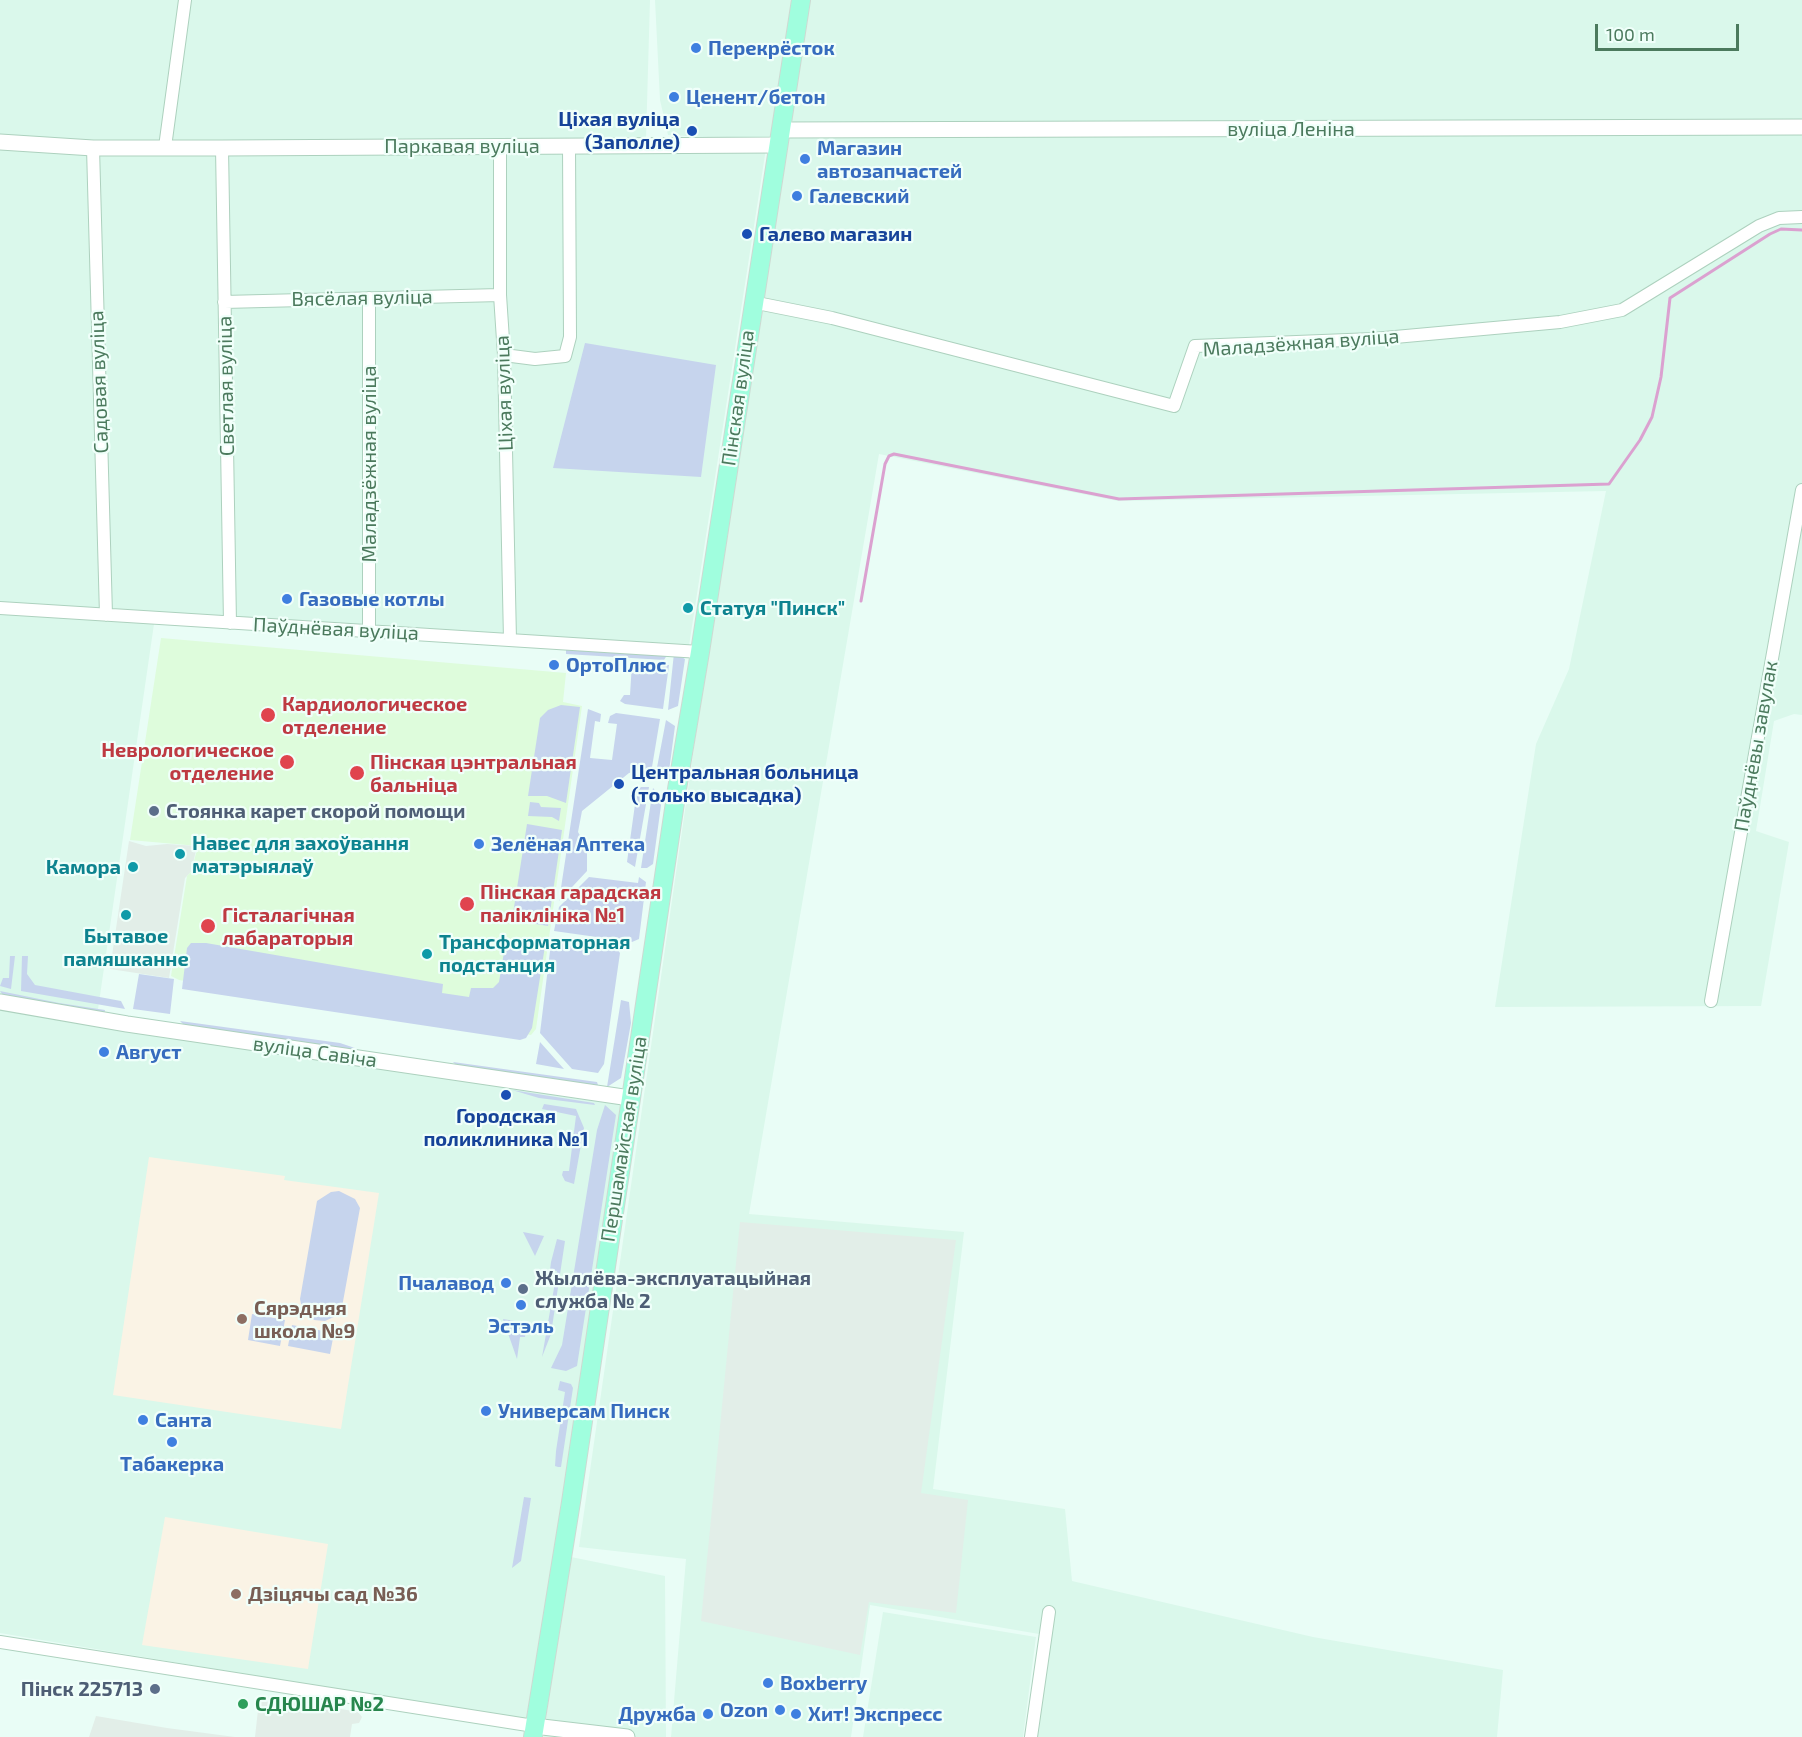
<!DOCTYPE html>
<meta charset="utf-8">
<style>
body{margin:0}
#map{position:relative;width:1802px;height:1737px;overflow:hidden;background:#e9fdf6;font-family:"Exo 2",sans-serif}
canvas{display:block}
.scale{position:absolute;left:1595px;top:24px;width:144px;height:27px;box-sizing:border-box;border:3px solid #4b7a5d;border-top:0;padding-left:8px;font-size:18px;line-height:21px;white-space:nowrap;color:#4b7a5d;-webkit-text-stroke:4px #f0fffa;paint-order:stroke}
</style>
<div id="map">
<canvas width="1802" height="1737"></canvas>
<div class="scale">100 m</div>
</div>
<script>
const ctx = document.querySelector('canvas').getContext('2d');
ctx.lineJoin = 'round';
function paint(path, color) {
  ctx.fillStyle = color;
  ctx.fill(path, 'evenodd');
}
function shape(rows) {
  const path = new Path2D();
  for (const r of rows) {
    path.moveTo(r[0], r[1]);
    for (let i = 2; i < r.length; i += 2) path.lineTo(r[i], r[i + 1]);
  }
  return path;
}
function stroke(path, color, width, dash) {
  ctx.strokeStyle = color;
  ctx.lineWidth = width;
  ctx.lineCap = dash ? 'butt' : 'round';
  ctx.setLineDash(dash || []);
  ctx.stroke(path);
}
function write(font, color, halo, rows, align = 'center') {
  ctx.font = font + ' "Exo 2",sans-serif';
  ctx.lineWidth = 4.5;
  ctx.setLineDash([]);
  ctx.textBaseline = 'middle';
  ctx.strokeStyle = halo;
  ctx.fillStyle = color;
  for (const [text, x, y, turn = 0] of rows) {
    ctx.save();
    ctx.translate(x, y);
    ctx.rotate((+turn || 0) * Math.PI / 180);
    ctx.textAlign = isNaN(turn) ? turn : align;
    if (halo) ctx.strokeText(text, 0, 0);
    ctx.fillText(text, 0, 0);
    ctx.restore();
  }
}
const residential = shape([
 [0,0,650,0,646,139,767,142,688,652,0,610],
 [655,0,1802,0,1802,715,1794,714,1774,721,1756,831,1789,842,1761,1006,1495,1007,1536,744,1569,669,1606,491,1118,501,879,454,749,1214,964,1232,933,1489,1065,1509,1072,1581,1313,1637,1503,1670,1497,1737,1026,1737,1039,1634,870,1605,851,1737,671,1737,686,1559,579,1547,726,525,787,141,668,135,660,100],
 [0,613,154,624,96,1023,624,1102,530,1722,0,1633],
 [566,1556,665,1576,666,1737,544,1737],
 [883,1612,1036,1637,1023,1737,863,1737]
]);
const industrial = shape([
 [129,841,146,846,167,844,197,846,191,872,185,878,169,978,110,969],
 [740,1222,956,1240,921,1493,968,1500,956,1613,869,1602,860,1655,701,1621],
 [259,1701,313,1704,358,1712,362,1717,359,1723,352,1724,350,1737,255,1737],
 [96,1716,167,1728,235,1737,89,1737]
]);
const education = shape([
 [149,1157,285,1176,284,1180,379,1193,341,1429,113,1395],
 [165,1517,328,1544,308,1669,142,1645]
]);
const medical = shape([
 [161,638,566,673,563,702,582,706,536,1029,531,1035,179,980,171,976,187,876,191,872,198,846,130,840]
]);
const green = shape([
 [585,343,716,365,701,477,553,468],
 [566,650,669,652,664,660,566,654],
 [674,653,685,659,678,706,668,710],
 [632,663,669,665,663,709,625,704,620,701,624,695,630,695],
 [561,705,580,707,566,803,547,796,528,796,540,718,548,710],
 [588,709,601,714,600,722,595,721,590,758,612,760,617,724,608,723,610,716,616,713,660,719,651,773,638,771,629,773,582,811,578,832,587,848,587,871,559,901],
 [666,720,675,726,669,771,655,778],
 [641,787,649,787,635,867,627,862,637,790],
 [653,788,662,798,653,864,647,868,641,868],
 [530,802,539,803,541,807,561,808,559,821,552,817,528,816],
 [527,824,562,830,548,926,512,920],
 [589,877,638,883,639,877,646,882,639,939,632,942,554,931,559,907],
 [557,939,616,948,620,953,604,1064,598,1073,572,1069,540,1033,551,943],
 [506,940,545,946,532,1028,526,1038,520,1040,182,989,187,948,191,943,206,943,443,984,442,993,469,997,471,988,493,988,499,982],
 [10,956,15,956,11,989,0,986,3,978,9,978],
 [22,956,28,956,27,974,35,985,121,1001,125,1009,21,991],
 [139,974,174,979,170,1014,133,1009],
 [0,991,59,1003,105,1010,104,1015,3,995],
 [621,1000,629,1002,631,1023,621,1078,607,1087],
 [180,1021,340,1043,355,1048,348,1050,184,1025],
 [540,1042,564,1069,536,1064],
 [453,1062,597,1082,598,1085,598,1087,456,1065],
 [512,1090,594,1103,595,1105,539,1098],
 [544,1104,576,1109,584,1128,574,1184,565,1181,562,1175,563,1171,569,1171,576,1116,542,1109],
 [605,1105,616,1115,577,1366,566,1371,551,1368,562,1345,597,1130],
 [339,1191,355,1199,360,1208,342,1307,336,1316,325,1321,314,1320,302,1309,300,1299,317,1201,331,1192],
 [523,1232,544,1236,535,1256],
 [557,1239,565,1241,551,1334,542,1357,557,1271,550,1270,551,1262],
 [252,1314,285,1320,280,1346,248,1340],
 [503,1319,527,1323,525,1337,520,1337,517,1359],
 [292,1325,334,1333,330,1354,288,1346],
 [560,1381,571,1384,573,1388,561,1467,558,1467,555,1466,556,1451,565,1392,558,1390],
 [524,1497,531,1498,521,1561,512,1568]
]);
const stream = shape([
 [861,601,885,464,889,456,894,454,1119,499,1609,484,1640,440,1652,417,1661,377,1670,298,1770,234,1781,229,1802,230]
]);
const minor = shape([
 [500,145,500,295,504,355,510,640],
 [165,147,185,0],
 [93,148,106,615],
 [222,148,230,623],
 [224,302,500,295],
 [752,302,832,318,1174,406,1195,346,1373,339,1560,322,1622,310,1759,226,1779,218,1802,217],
 [504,355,535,359,565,356,570,337,569,145],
 [0,608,700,652],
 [369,630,369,298],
 [1711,1001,1802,490],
 [0,1642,534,1726],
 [1031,1737,1049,1612]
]);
const tertiary = shape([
 [780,130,1802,127],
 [0,142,93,148,222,148,777,145],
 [0,1002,127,1024,630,1098],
 [534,1726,627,1737]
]);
const primary = shape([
 [533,1737,571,1502,677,789,700,652,801,0]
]);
const markers = [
 [696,48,6,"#3f7fe0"],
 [674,97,6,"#3f7fe0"],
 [692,131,6,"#1a4fb4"],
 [805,159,6,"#3f7fe0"],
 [797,196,6,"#3f7fe0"],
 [747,234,6,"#1a4fb4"],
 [287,599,6,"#3f7fe0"],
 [688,608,6,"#0f9aa8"],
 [554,665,6,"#3f7fe0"],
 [268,715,8,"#e0444e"],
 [287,762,8,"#e0444e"],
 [357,773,8,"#e0444e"],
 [619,784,6,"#1a4fb4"],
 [154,811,6,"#5c6f8a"],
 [479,844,6,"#3f7fe0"],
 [180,854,6,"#0f9aa8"],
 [133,867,6,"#0f9aa8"],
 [467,904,8,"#e0444e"],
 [126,915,6,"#0f9aa8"],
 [208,926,8,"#e0444e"],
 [427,954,6,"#0f9aa8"],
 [104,1052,6,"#3f7fe0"],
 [506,1095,6,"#1a4fb4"],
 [506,1283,6,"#3f7fe0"],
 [523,1289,6,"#5c6f8a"],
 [521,1305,6,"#3f7fe0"],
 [242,1319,6,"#8d6e63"],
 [486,1411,6,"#3f7fe0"],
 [143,1420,6,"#3f7fe0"],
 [172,1442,6,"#3f7fe0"],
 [236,1594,6,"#8d6e63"],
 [768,1683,6,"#3f7fe0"],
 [155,1689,6,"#5c6f8a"],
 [243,1704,6,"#2e9e5b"],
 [780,1710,6,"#3f7fe0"],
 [708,1714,6,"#3f7fe0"],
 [796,1714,6,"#3f7fe0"]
];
const shopNames = [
 ["Перекрёсток",708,48],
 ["Ценент/бетон",686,97],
 ["Магазин",817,148],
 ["автозапчастей",817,171],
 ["Галевский",809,196],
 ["Газовые котлы",299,599],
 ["ОртоПлюс",566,665],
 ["Зелёная Аптека",491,844],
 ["Август",116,1052],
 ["Пчалавод",494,1283,"right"],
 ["Эстэль",521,1326,"center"],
 ["Универсам Пинск",498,1411],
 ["Санта",155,1420],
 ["Табакерка",172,1464,"center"],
 ["Boxberry",780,1683],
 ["Ozon",768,1710,"right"],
 ["Дружба",696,1714,"right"],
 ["Хит! Экспресс",808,1714]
];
const transitNames = [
 ["Ціхая вуліца",680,119,"right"],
 ["(Заполле)",680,142,"right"],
 ["Галево магазин",759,234],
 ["Центральная больница",631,772],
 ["(только высадка)",631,795],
 ["Городская",506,1116,"center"],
 ["поликлиника №1",506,1139,"center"]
];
const streetNames = [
 ["вуліца Леніна",1291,129],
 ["Паркавая вуліца",462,146],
 ["Вясёлая вуліца",362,298,-1],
 ["Маладзёжная вуліца",1301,343,-4],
 ["Садовая вуліца",99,382,-92],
 ["Светлая вуліца",226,386,-91],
 ["Ціхая вуліца",504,393,-92],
 ["Пінская вуліца",738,398,-82],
 ["Маладзёжная вуліца",369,464,-90],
 ["Паўднёвая вуліца",336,629,3],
 ["Паўднёвы завулак",1756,746,-80],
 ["вуліца Савіча",315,1052,8],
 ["Першамайская вуліца",624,1139,-81]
];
const cultureNames = [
 ["Статуя \"Пинск\"",700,608],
 ["Навес для захоўвання",192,843],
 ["матэрыялаў",192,866],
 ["Камора",121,867,"right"],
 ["Бытавое",126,936,"center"],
 ["памяшканне",126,959,"center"],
 ["Трансформаторная",439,942],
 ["подстанция",439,965]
];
const healthNames = [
 ["Кардиологическое",282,704],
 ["отделение",282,727],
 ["Неврологическое",274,750,"right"],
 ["отделение",274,773,"right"],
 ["Пінская цэнтральная",370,762],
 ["бальніца",370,785],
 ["Пінская гарадская",480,892],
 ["паліклініка №1",480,915],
 ["Гісталагічная",222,915],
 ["лабараторыя",222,938]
];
const serviceNames = [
 ["Стоянка карет скорой помощи",166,811],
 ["Жыллёва-эксплуатацыйная",535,1278],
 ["служба № 2",535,1301],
 ["Пінск 225713",143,1689,"right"]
];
const educationNames = [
 ["Сярэдняя",254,1308],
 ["школа №9",254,1331],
 ["Дзіцячы сад №36",248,1594]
];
const leisureNames = [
 ["СДЮШАР №2",255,1704]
];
paint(residential, '#daf8eb');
paint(industrial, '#e2eee8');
paint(education, '#faf3e5');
paint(medical, '#defcdc');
paint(green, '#c6d4ed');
stroke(stream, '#dba1d0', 3);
stroke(minor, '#add1be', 14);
stroke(tertiary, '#add1be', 17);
stroke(primary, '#cddad2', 20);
stroke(minor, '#fff', 12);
stroke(tertiary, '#fff', 15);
stroke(primary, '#a0fede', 18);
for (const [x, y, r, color] of markers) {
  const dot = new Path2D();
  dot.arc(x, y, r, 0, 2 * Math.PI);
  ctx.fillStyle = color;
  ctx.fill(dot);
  stroke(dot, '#f0fffa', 2);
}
write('bold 20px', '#366cbe', '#f0fffa', shopNames, 'left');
write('bold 20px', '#164399', '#f0fffa', transitNames, 'left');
write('20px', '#4b7a5d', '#f0fffa', streetNames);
write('bold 20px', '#0d838f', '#f0fffa', cultureNames, 'left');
write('bold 20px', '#be3a42', '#f0fffa', healthNames, 'left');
write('bold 20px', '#4e5e75', '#f0fffa', serviceNames, 'left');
write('bold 20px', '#785e54', '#f0fffa', educationNames, 'left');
write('bold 20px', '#27864d', '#f0fffa', leisureNames, 'left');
</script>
